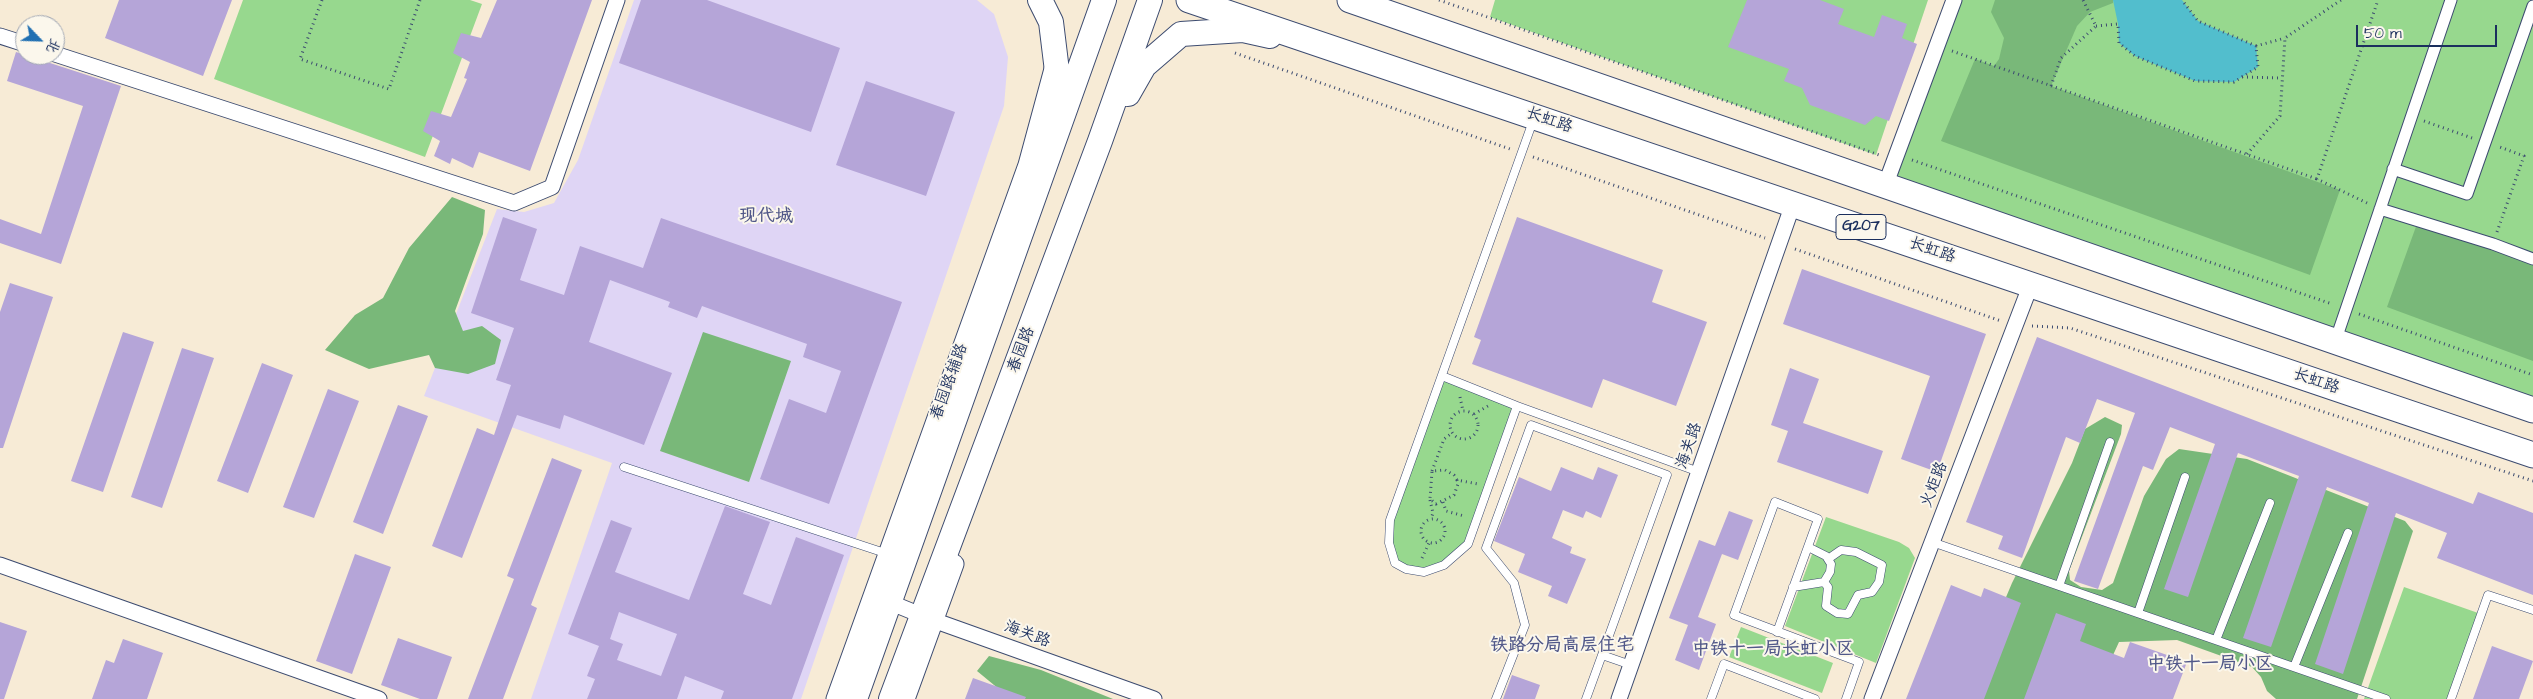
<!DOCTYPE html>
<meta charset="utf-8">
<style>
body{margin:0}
#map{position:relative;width:2533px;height:699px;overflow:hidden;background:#f7ebd6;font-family:"Architects Daughter","LXGW WenKai TC",sans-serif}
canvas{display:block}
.north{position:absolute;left:15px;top:15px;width:50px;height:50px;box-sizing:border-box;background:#fbf7ec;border:1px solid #a1a7b3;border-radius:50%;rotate:114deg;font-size:14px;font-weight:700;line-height:20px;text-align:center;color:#1b2f5e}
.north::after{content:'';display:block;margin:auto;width:18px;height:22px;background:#1f6fb2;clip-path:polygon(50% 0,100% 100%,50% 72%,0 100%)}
.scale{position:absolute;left:2356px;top:25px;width:141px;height:22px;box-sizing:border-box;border:2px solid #1b2f5e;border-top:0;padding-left:6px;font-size:15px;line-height:18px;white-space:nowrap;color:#1b2f5e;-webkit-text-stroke:4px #fbf7ec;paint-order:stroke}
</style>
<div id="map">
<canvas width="2533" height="699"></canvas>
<div class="north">北</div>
<div class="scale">50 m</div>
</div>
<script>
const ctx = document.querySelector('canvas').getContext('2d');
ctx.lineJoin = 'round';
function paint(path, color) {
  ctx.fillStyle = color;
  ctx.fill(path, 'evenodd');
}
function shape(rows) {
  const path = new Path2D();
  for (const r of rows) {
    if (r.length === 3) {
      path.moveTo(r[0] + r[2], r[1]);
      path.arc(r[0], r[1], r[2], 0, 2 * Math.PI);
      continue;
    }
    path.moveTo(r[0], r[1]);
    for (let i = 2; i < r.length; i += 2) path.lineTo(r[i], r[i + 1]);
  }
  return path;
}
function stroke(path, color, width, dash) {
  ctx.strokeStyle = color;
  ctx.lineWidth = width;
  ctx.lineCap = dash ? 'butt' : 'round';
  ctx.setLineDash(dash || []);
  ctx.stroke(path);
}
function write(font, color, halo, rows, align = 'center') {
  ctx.font = font + ' "Architects Daughter","LXGW WenKai TC",sans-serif';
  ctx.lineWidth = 4;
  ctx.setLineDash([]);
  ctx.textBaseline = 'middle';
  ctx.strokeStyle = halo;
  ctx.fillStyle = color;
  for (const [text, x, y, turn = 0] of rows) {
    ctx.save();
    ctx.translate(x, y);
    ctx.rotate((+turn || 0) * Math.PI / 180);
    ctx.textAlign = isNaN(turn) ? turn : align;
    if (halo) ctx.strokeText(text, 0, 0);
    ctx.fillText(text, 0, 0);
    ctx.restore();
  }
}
const built = shape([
 [634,0,977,0,994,14,1008,57,1004,106,801,699,531,699,612,463,424,396,497,209,524,212,554,203,578,160]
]);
const green = shape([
 [243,0,470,0,482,4,425,157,214,79],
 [1495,0,1928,0,1876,155,1490,17],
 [1954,0,2533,0,2533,410,1885,186],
 [1442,376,1517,406,1468,544,1444,565,1424,572,1395,563,1389,543,1390,520],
 [1826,517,1899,542,1909,548,1915,558,1876,663,1785,626],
 [2404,587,2481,614,2451,699,2364,699],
 [1741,627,1833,663,1822,693,1729,657]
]);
const forest = shape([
 [1995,0,2113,0,2113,3,2090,12,2077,26,2051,86,2340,190,2310,275,1941,141,1975,59,1994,66,1999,59,2004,38,1991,12],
 [452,197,485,210,483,234,455,311,463,331,482,326,501,340,495,364,468,374,435,368,429,355,369,369,325,350,355,315,383,298,409,248],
 [2418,221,2533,261,2533,361,2387,307],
 [703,332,791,361,749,482,660,451],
 [2105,417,2122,425,2121,434,2069,571,2070,580,2081,587,2102,590,2113,583,2144,496,2166,459,2179,449,2247,459,2405,521,2413,531,2357,699,2276,699,2267,691,2261,677,2252,667,2177,640,2119,642,2093,699,1963,699,2012,583,2072,463,2085,429],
 [989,656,1041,670,1113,699,1011,699,977,671]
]);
const water = shape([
 [2113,0,2182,0,2198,21,2256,46,2258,67,2234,82,2195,81,2135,56,2119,43,2118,24]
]);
const building = shape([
 [119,0,232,0,203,76,105,38],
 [497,0,592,0,530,171,479,152,473,168,452,158,450,164,434,156,440,141,423,131,431,111,451,117,467,79,464,78,470,62,453,53,461,33,481,38],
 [641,0,707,0,840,48,811,132,619,63],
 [1747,0,1820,0,1844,9,1838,24,1874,37,1882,15,1907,24,1902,38,1917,44,1889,121,1876,116,1865,125,1810,105,1802,88,1784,81,1789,69,1728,47],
 [16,52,121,86,61,264,0,243,0,219,41,234,83,106,7,81],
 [866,81,955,112,926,196,836,165],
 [503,217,537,229,520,280,564,295,580,246,643,268,661,218,902,302,829,504,760,479,789,399,826,413,841,371,803,357,807,344,702,306,697,318,668,307,670,302,610,280,589,342,672,373,644,445,564,415,560,429,517,415,462,558,432,546,477,428,494,435,511,385,496,380,514,328,471,313],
 [1517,217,1663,270,1652,302,1707,322,1676,406,1603,379,1592,408,1472,364,1481,340,1474,337],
 [1802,269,1986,334,1937,472,1901,459,1930,376,1783,324],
 [10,283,53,297,3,448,0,448,0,312],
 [123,332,154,342,103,492,71,481],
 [2037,337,2473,504,2478,492,2533,513,2533,595,2437,558,2447,533,2396,513,2343,674,2315,664,2369,503,2327,487,2271,647,2243,638,2299,476,2238,453,2188,597,2164,589,2215,444,2170,427,2153,470,2143,466,2098,589,2074,581,2135,413,2097,399,2080,443,2066,437,2022,558,1998,549,2003,536,1966,522],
 [182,348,214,358,162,508,131,497],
 [262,363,293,375,248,493,217,481],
 [1790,368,1819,379,1803,423,1883,451,1868,494,1777,462,1788,431,1771,425],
 [328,389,359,401,314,518,283,507],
 [398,405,428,416,383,534,353,522],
 [552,458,582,470,531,605,537,608,503,699,468,699,514,579,507,576],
 [1561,467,1593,480,1598,467,1618,475,1601,518,1586,511,1583,518,1563,510,1552,538,1572,547,1570,553,1586,559,1567,604,1548,596,1552,586,1518,572,1525,554,1494,541,1519,477,1551,491],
 [725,506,770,522,743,594,771,605,796,537,844,555,792,699,721,699,724,691,685,676,677,699,587,699,595,679,587,676,599,646,568,634,611,520,632,528,615,572,689,600],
 [619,612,677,634,661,676,617,660,623,644,610,639],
 [1729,511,1753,520,1738,560,1722,554,1698,617,1716,624,1699,670,1675,660,1688,625,1669,618,1699,540,1715,546],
 [355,554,391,567,352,674,316,661],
 [1951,585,1981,597,1984,588,2021,603,1984,699,1906,699],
 [2056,613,2086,624,2080,641,2124,658,2130,642,2187,662,2173,699,2024,699],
 [0,622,27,631,4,699,0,699],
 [398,638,452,657,437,699,420,699,381,685],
 [123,639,163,653,147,699,92,699,106,660,114,663],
 [2492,646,2533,661,2519,699,2473,699],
 [1512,675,1540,685,1535,699,1503,699],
 [973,678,1026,697,1025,699,965,699]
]);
const path = shape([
 [322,0,300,59,389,89,420,0],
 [1439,0,1879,155],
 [2096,26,2118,24,2119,43,2135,56,2195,81,2234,82,2258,67,2256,46,2198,21,2182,0],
 [2256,46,2285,38],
 [1952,51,2317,179],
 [1235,53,1510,149],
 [2242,77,2282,78],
 [2051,86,2061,58,2096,26,2083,0],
 [2424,121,2472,138],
 [2247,154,2280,116,2285,38,2341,0],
 [1533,157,1765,238],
 [1912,160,2332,304],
 [2367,203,2317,179,2378,0],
 [2497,232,2524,156,2497,146],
 [1795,249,2001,321],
 [2359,314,2533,375],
 [2032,326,2070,328,2533,481],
 [1460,397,1463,411],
 [1464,425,14],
 [1474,414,1488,406],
 [1432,471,1444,439,1452,433],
 [1457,480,1458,484,1454,495,1436,504,1430,499,1432,471,1445,470,1454,475,1457,480,1478,484],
 [1430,500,1433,513,1431,519],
 [1443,502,1446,511,1464,516],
 [1433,531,12],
 [1422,558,1429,543]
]);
const service = shape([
 [1533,121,1390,520,1389,543,1395,563,1406,569,1424,572,1444,565,1468,544,1517,406,1699,472],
 [1442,376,1517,406],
 [624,467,888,554],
 [1932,542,2386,699],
 [1824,582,1828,587,1826,606,1837,613,1848,614,1858,595,1872,592,1879,582,1882,565,1856,552,1841,550,1828,559],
 [2059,586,2110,442],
 [1793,587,1824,582,1830,572,1831,564,1826,556,1808,547],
 [2138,613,2185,477],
 [1777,632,1818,519,1775,502,1734,615,1859,662,1846,699],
 [2216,640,2270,503],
 [2294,667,2348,533],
 [1496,699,1525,625,1514,583,1486,548,1531,425,1667,475,1602,655,1631,665],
 [1586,699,1602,655],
 [1711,699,1724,664,1815,699],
 [2451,699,2488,595,2533,610]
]);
const pedestrian = shape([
 [2393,169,2467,194,2533,6],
 [2380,209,2493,244,2533,259],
 [2335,342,2451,0]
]);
const minor = shape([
 [0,36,25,44],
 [55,54,514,203,552,187,617,0],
 [1885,186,1954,0],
 [0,565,379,699],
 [889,602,933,620,1154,699],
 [1619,699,1793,204],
 [1872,699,2031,284]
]);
const tertiary = shape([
 [836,699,1028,165,1054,69],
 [905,699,954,564]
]);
const primary = shape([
 [1040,0,1051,22,1062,112],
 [1128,94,1144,66,1181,34,1243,30,1270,36],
 [855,699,1104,0],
 [891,699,1100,141,1150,0]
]);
const trunk = shape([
 [1189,0,2533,455],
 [1350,0,2533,410]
]);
const shields = [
 [1861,227,50]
];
const shieldNames = [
 ["G207",1861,227]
];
const streetNames = [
 ["长虹路",1549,121,19],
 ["长虹路",1932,251,19],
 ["春园路",1022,350,-69],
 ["春园路辅路",950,382,-70],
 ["长虹路",2316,382,19],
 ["海关路",1690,446,-71],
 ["火炬路",1935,485,-69],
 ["海关路",1027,635,20]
];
const neighbourhoodNames = [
 ["现代城",766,217],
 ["铁路分局高层住宅",1562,646],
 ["中铁十一局长虹小区",1773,650],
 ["中铁十一局小区",2210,665]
];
paint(built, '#dfd5f5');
paint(green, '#97d88e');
paint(forest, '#79b879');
paint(water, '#52becd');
paint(building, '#b5a5d8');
stroke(service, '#3c4b70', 9);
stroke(pedestrian, '#3c4b70', 13);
stroke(minor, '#3c4b70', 17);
stroke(tertiary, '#3c4b70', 21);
stroke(primary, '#3c4b70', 26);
stroke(trunk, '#3c4b70', 27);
stroke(path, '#3c4b70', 3, [1, 4]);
stroke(service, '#fff', 8);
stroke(pedestrian, '#fff', 11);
stroke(minor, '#fff', 15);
stroke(tertiary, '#fff', 19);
stroke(primary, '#fff', 24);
stroke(trunk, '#fff', 25);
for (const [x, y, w] of shields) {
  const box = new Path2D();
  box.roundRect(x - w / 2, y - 12.5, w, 25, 4);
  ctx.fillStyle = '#fbf7ec';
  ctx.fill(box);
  stroke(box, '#1b2f5e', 1);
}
write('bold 15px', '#1b2f5e', null, shieldNames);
write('16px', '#1b2f5e', '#fbf7ec', streetNames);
write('bold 18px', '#515889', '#fbf7ec', neighbourhoodNames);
</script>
